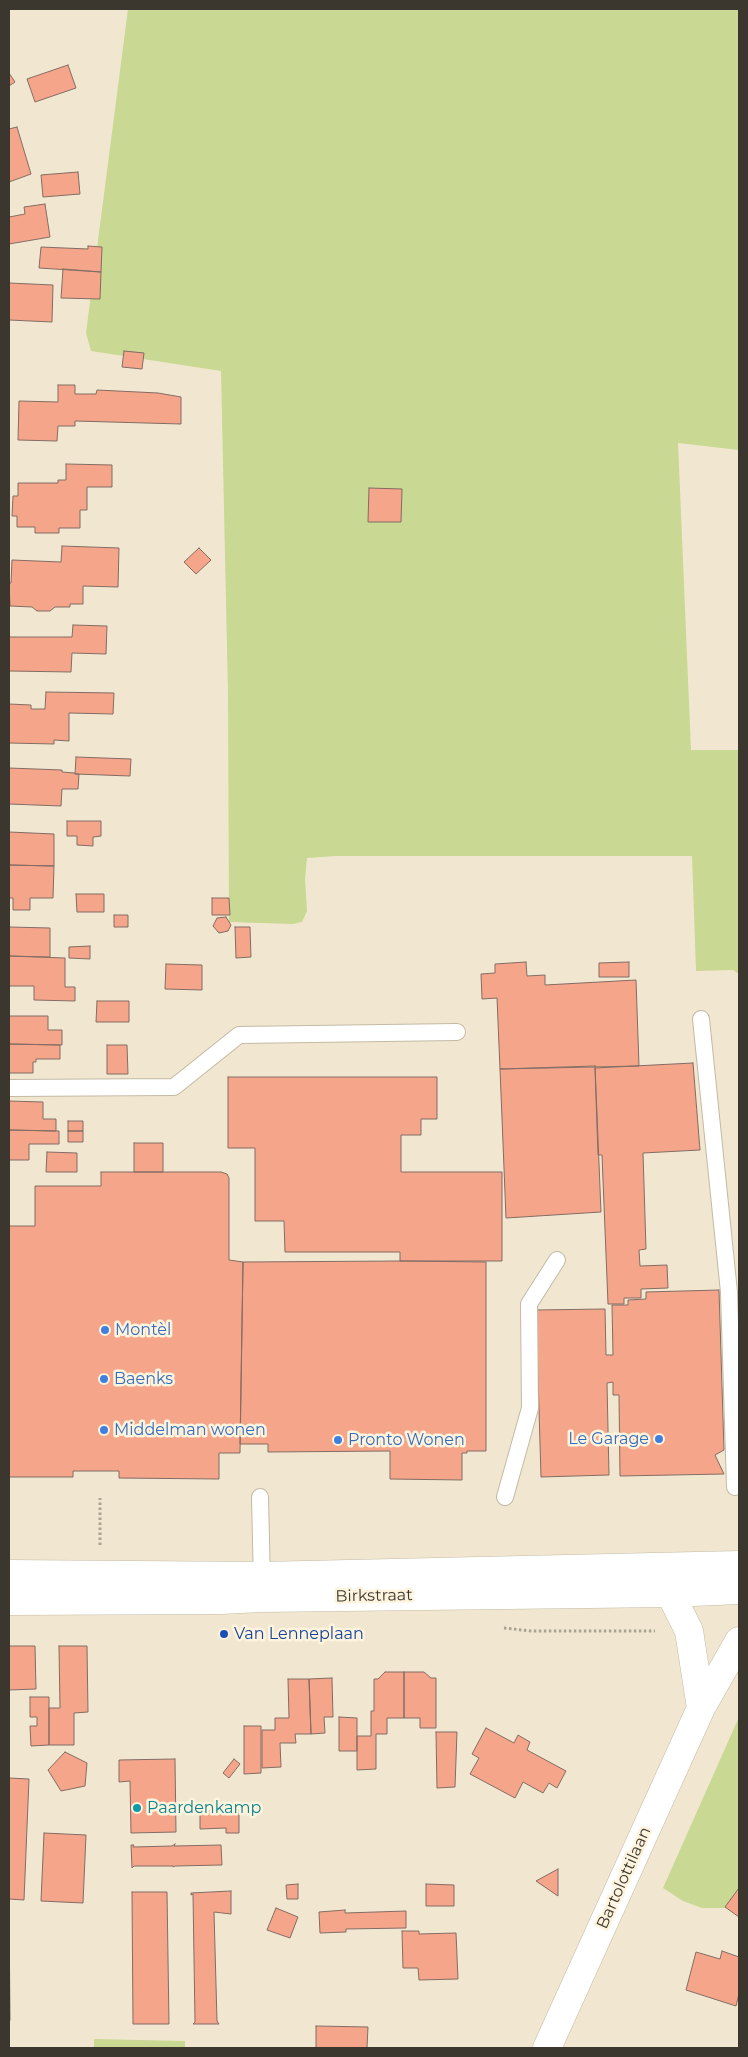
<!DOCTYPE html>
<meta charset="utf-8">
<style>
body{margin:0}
#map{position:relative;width:748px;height:2057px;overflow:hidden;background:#f1e7d0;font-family:Montserrat,sans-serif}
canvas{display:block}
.frame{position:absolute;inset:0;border:10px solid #3b372f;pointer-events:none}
</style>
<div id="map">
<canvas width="748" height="2057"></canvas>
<div class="frame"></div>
</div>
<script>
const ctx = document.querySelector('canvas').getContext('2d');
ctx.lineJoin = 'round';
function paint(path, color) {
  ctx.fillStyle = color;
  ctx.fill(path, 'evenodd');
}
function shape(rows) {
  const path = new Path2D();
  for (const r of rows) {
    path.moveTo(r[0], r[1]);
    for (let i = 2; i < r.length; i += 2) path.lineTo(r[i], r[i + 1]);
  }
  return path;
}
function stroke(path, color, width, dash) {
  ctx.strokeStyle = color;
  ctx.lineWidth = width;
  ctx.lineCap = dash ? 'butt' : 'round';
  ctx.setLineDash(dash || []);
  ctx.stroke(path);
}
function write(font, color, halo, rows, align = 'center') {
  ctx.font = font + ' Montserrat,sans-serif';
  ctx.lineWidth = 5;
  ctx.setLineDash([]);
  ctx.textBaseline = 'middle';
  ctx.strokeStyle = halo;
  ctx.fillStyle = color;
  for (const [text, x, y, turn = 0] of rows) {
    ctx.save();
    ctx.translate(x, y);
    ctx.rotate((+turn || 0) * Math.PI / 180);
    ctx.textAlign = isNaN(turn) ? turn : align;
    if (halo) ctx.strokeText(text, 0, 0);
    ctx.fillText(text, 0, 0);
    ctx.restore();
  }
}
const green = shape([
 [128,9,739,9,739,450,678,443,691,750,739,750,739,974,733,970,696,971,692,856,336,856,307,858,305,879,307,911,302,922,293,924,229,922,228,694,221,371,91,351,86,333],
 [739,1717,739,1908,702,1908,683,1901,663,1888],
 [94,2039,185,2041,185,2048,94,2048]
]);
const building = shape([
 [68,65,76,88,35,102,27,79,68,65],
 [9,73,15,82,9,86,9,73],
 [17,127,31,174,9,182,9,129,17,127],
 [78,172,80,194,43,197,41,175,78,172],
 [45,204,50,237,9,244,9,217,25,214,24,207,45,204],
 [88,246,102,247,101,272,39,268,41,247,88,249,88,246],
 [63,269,101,272,100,299,61,298,63,269],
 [9,283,53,285,52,322,9,320,9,283],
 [124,351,144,353,142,369,122,367,124,351],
 [58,385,75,385,75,394,96,394,97,390,158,393,181,397,181,424,75,421,75,426,58,426,57,441,18,440,19,401,58,402,58,385],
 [66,464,112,465,112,487,87,487,87,510,80,510,80,528,59,528,59,533,35,533,35,527,17,527,17,516,12,516,13,496,18,496,18,483,58,483,58,480,66,480,66,464],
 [369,488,402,489,401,522,368,522,369,488],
 [62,546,119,548,118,587,83,586,83,604,70,604,70,607,55,607,50,611,37,611,32,607,10,606,9,583,11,583,12,560,61,562,62,546],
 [199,548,211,560,196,574,184,562,199,548],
 [73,625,107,626,106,654,72,653,71,672,9,671,9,637,72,637,73,625],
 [46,692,114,693,113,714,69,713,69,741,54,740,54,744,9,743,9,704,31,705,31,709,45,709,46,692],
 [76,757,131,759,130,776,75,774,76,757],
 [9,768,62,770,62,772,75,773,75,774,79,774,78,789,62,789,61,806,9,804,9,768],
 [67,821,101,821,101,836,93,837,93,846,77,845,77,836,67,836,67,821],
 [9,832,54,834,54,866,9,865,9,832],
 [9,865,54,866,53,898,30,898,30,910,13,910,13,898,9,898,9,865],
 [76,894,104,894,104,912,77,912,76,894],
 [212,898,229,898,230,915,212,915,212,898],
 [114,915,128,915,128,927,114,927,114,915],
 [226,917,231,925,228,931,219,933,213,926,217,918,226,917],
 [9,927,50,928,50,957,9,956,9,927],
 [235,927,250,927,251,957,236,958,235,927],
 [90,946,90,959,69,958,69,947,90,946],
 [9,956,65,958,65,987,75,987,75,1001,34,1000,34,986,9,986,9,956],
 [526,962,527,976,545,975,545,985,636,980,639,1066,500,1069,497,998,482,999,481,974,495,973,495,964,526,962],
 [629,962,629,977,599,977,599,963,629,962],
 [166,964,202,965,202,990,165,989,166,964],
 [97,1001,129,1001,129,1022,96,1022,97,1001],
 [9,1016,48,1016,48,1030,62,1030,62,1045,9,1044,9,1016],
 [9,1044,60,1045,60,1059,36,1059,36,1062,33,1062,33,1073,9,1073,9,1044],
 [107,1045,127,1045,128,1074,107,1074,107,1045],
 [693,1063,700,1150,643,1153,646,1249,639,1250,640,1266,667,1265,668,1288,641,1289,641,1298,624,1298,624,1304,608,1304,602,1155,598,1155,595,1068,693,1063],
 [595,1066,601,1212,506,1218,500,1069,595,1066],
 [228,1077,437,1077,437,1119,421,1119,421,1135,401,1135,401,1172,502,1172,502,1261,400,1261,400,1252,285,1252,284,1221,255,1221,255,1148,228,1148,228,1077],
 [9,1101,43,1102,43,1119,56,1119,56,1131,9,1130,9,1101],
 [68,1121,83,1121,83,1131,68,1131,68,1121],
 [9,1130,59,1131,59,1144,29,1144,29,1160,9,1160,9,1130],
 [68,1131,83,1131,83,1142,68,1142,68,1131],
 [134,1143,163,1143,163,1172,134,1172,134,1143],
 [47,1152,77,1153,77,1172,46,1172,47,1152],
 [101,1172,221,1172,227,1174,229,1178,229,1260,243,1262,240,1453,219,1453,219,1479,119,1478,119,1471,73,1471,73,1477,9,1477,9,1226,35,1226,35,1186,101,1186,101,1172],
 [400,1261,486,1262,486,1451,467,1451,467,1453,462,1453,462,1480,390,1479,390,1451,268,1452,268,1444,240,1444,243,1262,400,1261],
 [719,1290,724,1450,715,1455,724,1474,620,1476,619,1395,613,1395,613,1382,607,1383,609,1475,541,1477,536,1310,605,1309,606,1355,613,1355,612,1305,628,1305,628,1300,646,1299,646,1292,719,1290],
 [9,1646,35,1646,36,1689,9,1690,9,1646],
 [59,1646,87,1646,88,1712,74,1713,74,1745,49,1745,49,1708,60,1708,59,1646],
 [385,1672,404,1672,404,1718,387,1718,387,1734,376,1734,376,1769,357,1770,357,1736,371,1736,371,1711,374,1711,374,1679,378,1679,385,1672],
 [404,1672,424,1672,431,1678,436,1678,436,1728,420,1728,420,1718,404,1718,404,1672],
 [332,1678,333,1717,324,1717,325,1733,311,1734,309,1679,332,1678],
 [288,1679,309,1679,311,1734,295,1734,296,1743,280,1743,281,1767,262,1768,262,1730,275,1730,275,1718,289,1718,288,1679],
 [30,1697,49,1697,49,1745,31,1746,30,1726,37,1726,37,1717,30,1717,30,1697],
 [339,1717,357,1718,357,1751,339,1751,339,1717],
 [244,1726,261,1726,261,1773,244,1774,244,1726],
 [486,1728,514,1743,518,1735,530,1742,527,1750,566,1771,557,1788,549,1783,543,1793,523,1782,515,1798,470,1774,479,1758,472,1754,486,1728],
 [436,1732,457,1732,455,1787,437,1788,436,1732],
 [65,1752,87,1763,85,1786,61,1791,48,1770,65,1752],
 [175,1759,176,1832,131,1833,130,1781,119,1782,119,1760,175,1759],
 [234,1759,240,1764,229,1778,223,1773,234,1759],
 [9,1778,29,1779,24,1900,9,1899,9,1778],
 [239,1810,239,1833,226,1833,226,1828,200,1829,200,1811,239,1810],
 [44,1833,86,1835,83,1903,41,1901,44,1833],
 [175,1844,174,1846,221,1845,222,1865,175,1866,173,1867,173,1866,134,1866,132,1868,131,1845,134,1845,133,1847,172,1846,175,1844],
 [558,1869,558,1896,536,1881,558,1869],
 [298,1884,298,1899,287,1899,286,1885,298,1884],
 [426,1884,454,1885,454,1906,426,1906,426,1884],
 [739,1888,739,1917,725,1907,739,1888],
 [231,1891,231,1914,214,1912,217,2021,219,2024,193,2024,195,2022,193,1894,191,1895,191,1893,231,1891],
 [132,1892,167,1892,169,2024,133,2024,132,1892],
 [9,1907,10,2020,9,2022,9,1907],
 [276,1908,298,1917,290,1938,267,1930,276,1908],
 [345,1910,345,1913,406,1911,406,1928,346,1929,346,1932,320,1933,319,1912,345,1910],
 [402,1931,419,1931,419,1934,456,1933,458,1979,419,1980,418,1968,403,1968,402,1931],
 [722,1951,739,1957,739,1994,736,2006,686,1990,696,1952,720,1959,722,1951],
 [316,2026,368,2027,367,2048,316,2048,316,2026]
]);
const path = shape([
 [100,1545,100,1498],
 [504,1628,531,1631,655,1631]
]);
const service = shape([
 [701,1019,729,1292,735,1487],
 [9,1088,174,1087,239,1035,457,1032],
 [260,1497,262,1585],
 [505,1497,530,1408,529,1304,557,1260]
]);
const minor = shape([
 [670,1593,689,1631,701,1708],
 [547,2048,701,1708,739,1641]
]);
const primary = shape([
 [9,1574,262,1576,739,1565],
 [9,1601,221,1600,262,1598,670,1593,739,1590]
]);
const markers = [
 [105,1330,5,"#3f7fe0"],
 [104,1379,5,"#3f7fe0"],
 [104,1430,5,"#3f7fe0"],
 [659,1439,5,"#3f7fe0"],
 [338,1440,5,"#3f7fe0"],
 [224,1634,5,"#1a4fb4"],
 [137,1808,5,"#0f9aa8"]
];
const shopNames = [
 ["Montèl",115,1330],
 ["Baenks",114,1379],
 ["Middelman wonen",114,1430],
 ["Le Garage",649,1439,"right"],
 ["Pronto Wonen",348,1440]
];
const streetNames = [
 ["Birkstraat",374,1596,-1],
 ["Bartolottilaan",624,1878,-66]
];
const transitNames = [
 ["Van Lenneplaan",234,1634]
];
const cultureNames = [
 ["Paardenkamp",147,1808]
];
paint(green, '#c9d893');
paint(building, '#f4a58a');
stroke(building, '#836c64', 1);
stroke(service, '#c3baa4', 18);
stroke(minor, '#c3baa4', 29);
stroke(primary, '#c3baa4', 29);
stroke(path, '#aba392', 3, [2.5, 2.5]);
stroke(service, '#fff', 16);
stroke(minor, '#fff', 28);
stroke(primary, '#fff', 28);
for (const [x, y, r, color] of markers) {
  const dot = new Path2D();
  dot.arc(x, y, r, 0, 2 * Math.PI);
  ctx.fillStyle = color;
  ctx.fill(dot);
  stroke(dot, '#fef4dd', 2);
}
write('16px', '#366cbe', '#fef4dd', shopNames, 'left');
write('16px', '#3b372f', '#fef4dd', streetNames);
write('16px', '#164399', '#fef4dd', transitNames, 'left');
write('16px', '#0d838f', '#fef4dd', cultureNames, 'left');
</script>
